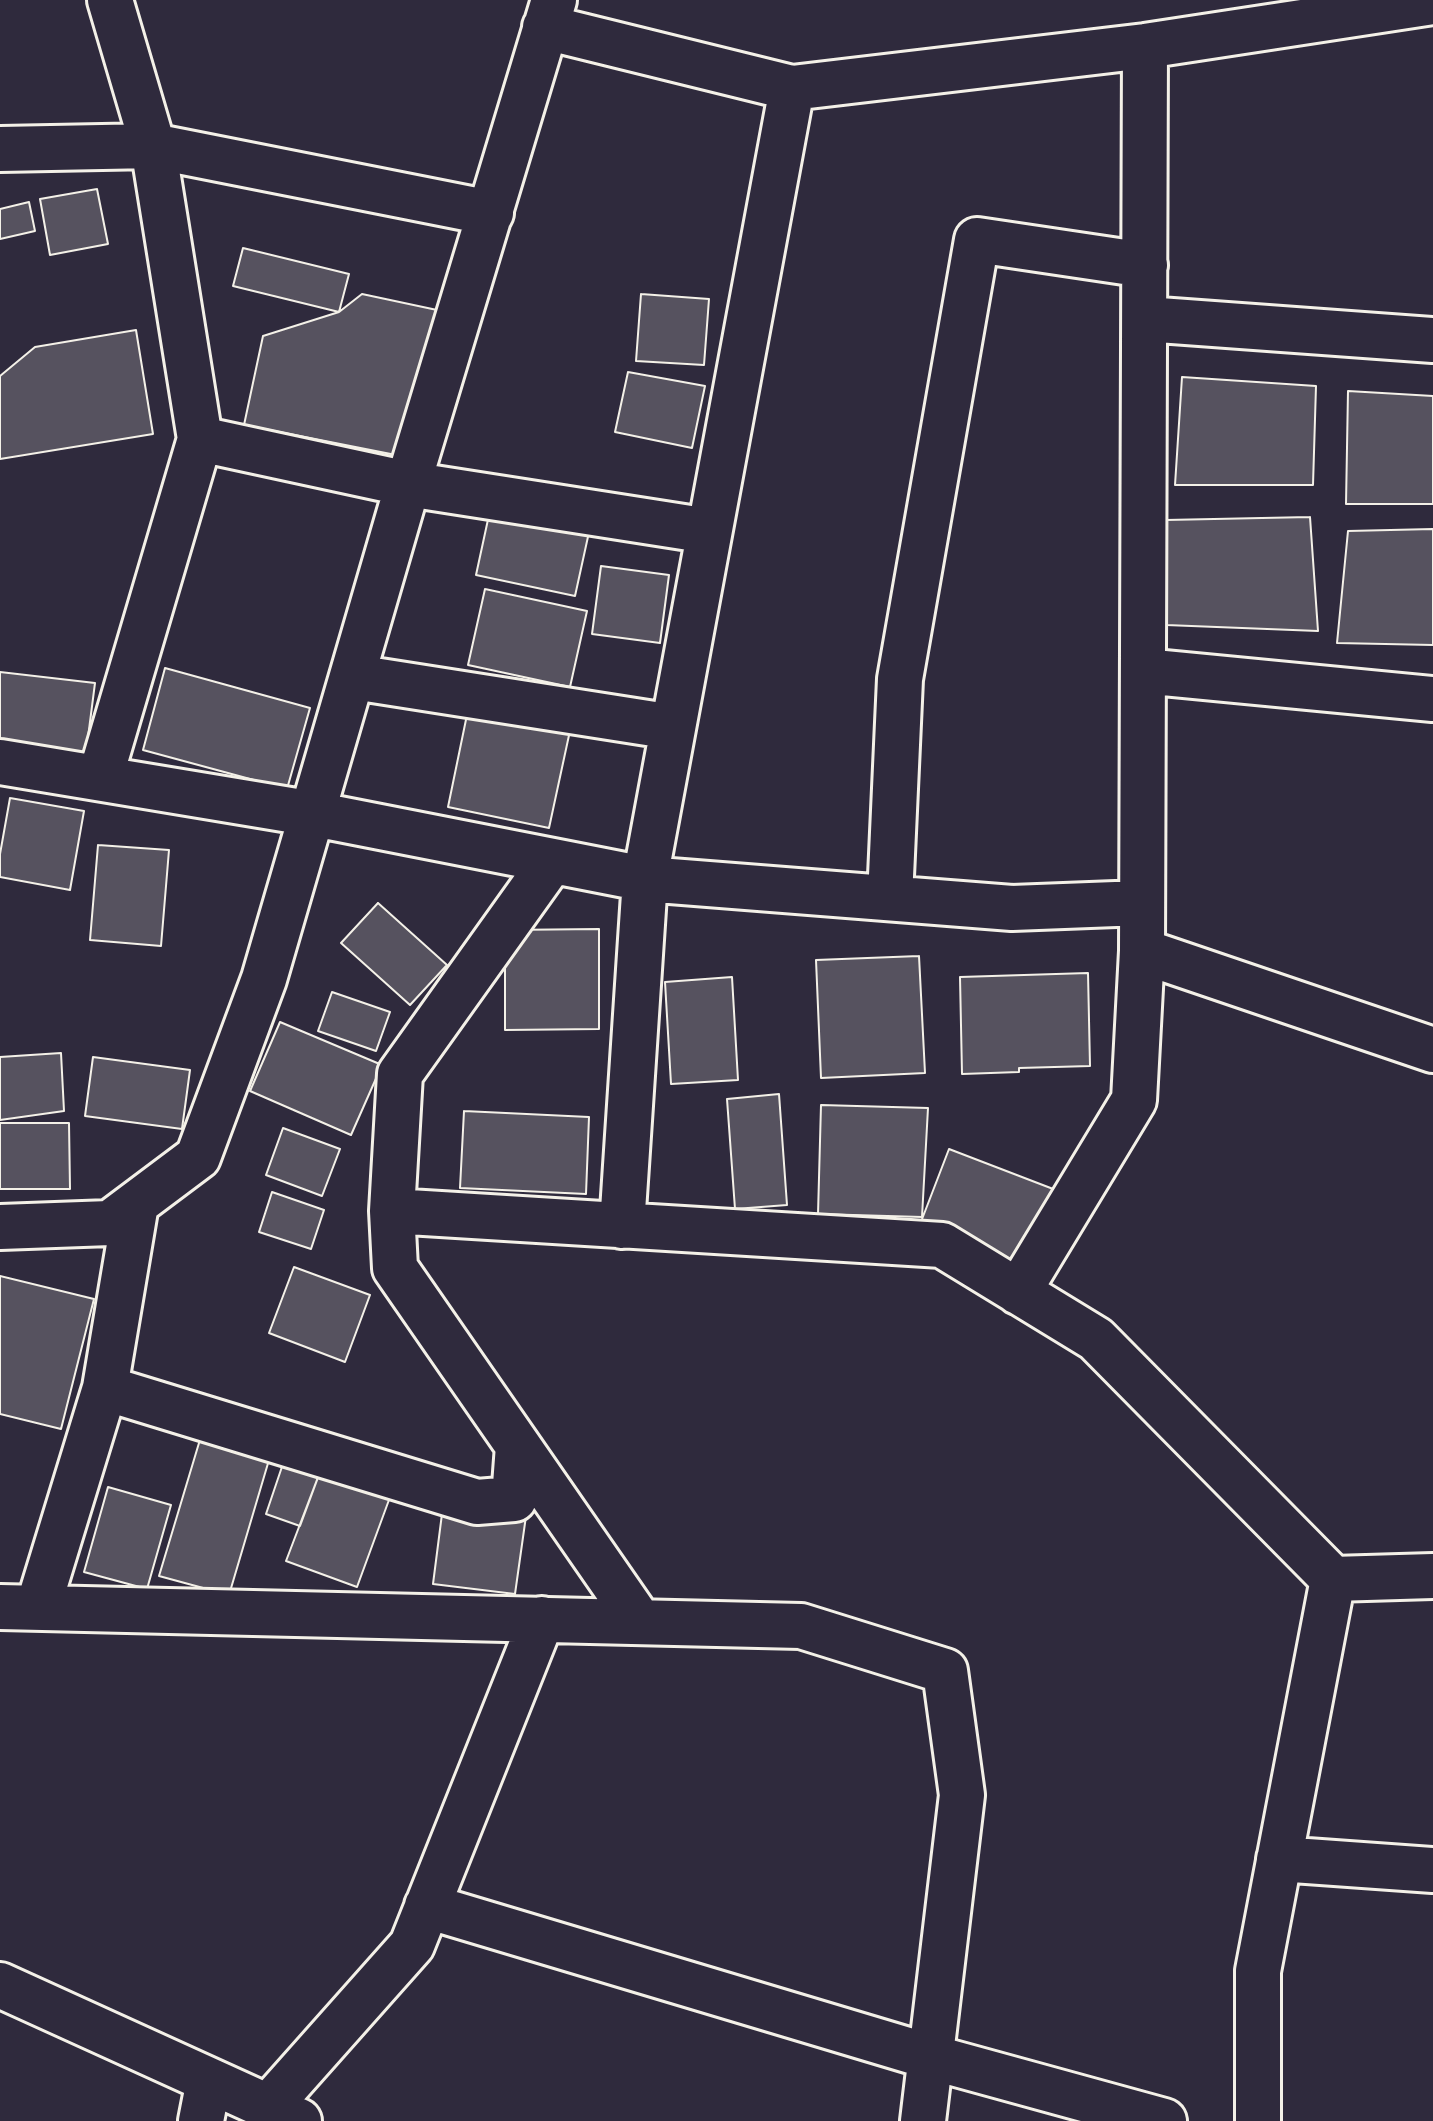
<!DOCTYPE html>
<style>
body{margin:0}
canvas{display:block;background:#2f2a3d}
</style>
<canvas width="1433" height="2121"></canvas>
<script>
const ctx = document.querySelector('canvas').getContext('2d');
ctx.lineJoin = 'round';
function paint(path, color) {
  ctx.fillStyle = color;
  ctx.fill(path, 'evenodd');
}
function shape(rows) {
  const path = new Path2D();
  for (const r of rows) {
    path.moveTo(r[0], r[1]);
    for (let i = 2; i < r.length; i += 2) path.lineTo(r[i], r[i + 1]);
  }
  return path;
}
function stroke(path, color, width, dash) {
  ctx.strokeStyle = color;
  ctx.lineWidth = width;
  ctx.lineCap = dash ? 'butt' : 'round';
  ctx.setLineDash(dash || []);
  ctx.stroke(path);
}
const building = shape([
 [97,189,108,244,50,255,40,199,97,189],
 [29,202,35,231,0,239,0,209,29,202],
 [243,248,349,274,339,312,233,286,243,248],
 [362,294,437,310,406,457,244,425,263,336,339,312,362,294],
 [641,294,709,299,704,365,636,361,641,294],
 [136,330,153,434,0,459,0,376,35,347,136,330],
 [628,372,705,386,692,448,615,432,628,372],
 [1182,377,1316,386,1313,485,1175,485,1182,377],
 [1348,391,1433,396,1433,504,1346,504,1348,391],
 [492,501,591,523,575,596,476,575,492,501],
 [1310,517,1318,631,1166,625,1166,520,1310,517],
 [1433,529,1433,645,1337,643,1348,531,1433,529],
 [601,566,669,575,660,643,592,634,601,566],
 [485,589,587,611,570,687,468,665,485,589],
 [165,668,310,708,287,789,143,750,165,668],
 [0,672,95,683,86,753,0,743,0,672],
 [469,705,571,726,549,828,448,807,469,705],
 [10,798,84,811,70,890,0,877,0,854,10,798],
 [98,845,169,850,161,946,90,940,98,845],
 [378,903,447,965,410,1005,341,943,378,903],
 [599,929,599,1029,505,1030,505,930,599,929],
 [919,956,925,1073,821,1078,816,960,919,956],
 [1088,973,1090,1066,1019,1068,1019,1072,962,1074,960,977,1088,973],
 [732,977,738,1080,671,1084,665,982,732,977],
 [332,992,390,1012,376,1051,318,1031,332,992],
 [280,1022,382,1065,351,1135,250,1091,280,1022],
 [61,1053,64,1111,0,1120,0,1057,61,1053],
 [93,1057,190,1070,182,1129,85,1116,93,1057],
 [779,1094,787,1205,735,1209,727,1099,779,1094],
 [821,1105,928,1108,922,1217,818,1214,821,1105],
 [464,1111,589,1117,586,1194,460,1188,464,1111],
 [0,1123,69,1123,70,1189,0,1189,0,1123],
 [283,1128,340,1149,322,1196,266,1175,283,1128],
 [949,1149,1061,1192,1031,1270,919,1227,949,1149],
 [272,1192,324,1210,311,1249,259,1232,272,1192],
 [294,1267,370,1295,345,1362,269,1333,294,1267],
 [0,1276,94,1299,61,1429,0,1414,0,1276],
 [205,1423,274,1443,229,1595,159,1576,205,1423],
 [289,1446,323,1464,300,1526,266,1514,289,1446],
 [323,1464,393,1489,357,1587,286,1561,323,1464],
 [108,1487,171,1505,147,1589,84,1572,108,1487],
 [443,1506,526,1516,515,1594,433,1584,443,1506]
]);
const street = shape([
 [545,27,792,88,1145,46,1433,2],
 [0,149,153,146,491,213],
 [1145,319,1433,340],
 [200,439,408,484,709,531],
 [1143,671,1433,699],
 [354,677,673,727],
 [0,762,314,814,645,879,1012,908,1142,903],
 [100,778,200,439,153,146,110,0],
 [552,861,400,1074,392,1211,395,1268,640,1622],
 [890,898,900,679,977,240,1145,265],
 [1142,951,1433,1050],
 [392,1211,942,1245,1096,1339,1333,1579,1258,1971,1258,2121],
 [622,1226,645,879,792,88],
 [0,1227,110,1223,198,1157,264,979,408,484,554,0],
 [1018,1292,1134,1100,1142,951,1145,46],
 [105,1388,477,1502,514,1499,518,1446],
 [1333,1579,1433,1576],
 [0,1607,801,1626,945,1671,962,1795,923,2121],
 [38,1607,105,1388,136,1204],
 [1279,1859,1433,1870],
 [427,1906,931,2057,1164,2121],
 [0,1985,299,2121],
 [268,2107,412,1945,542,1619],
 [201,2121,209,2080]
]);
paint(building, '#56525f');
stroke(building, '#f4f1e8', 2);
stroke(street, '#f4f1e8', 50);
stroke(street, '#2f2a3d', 44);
</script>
